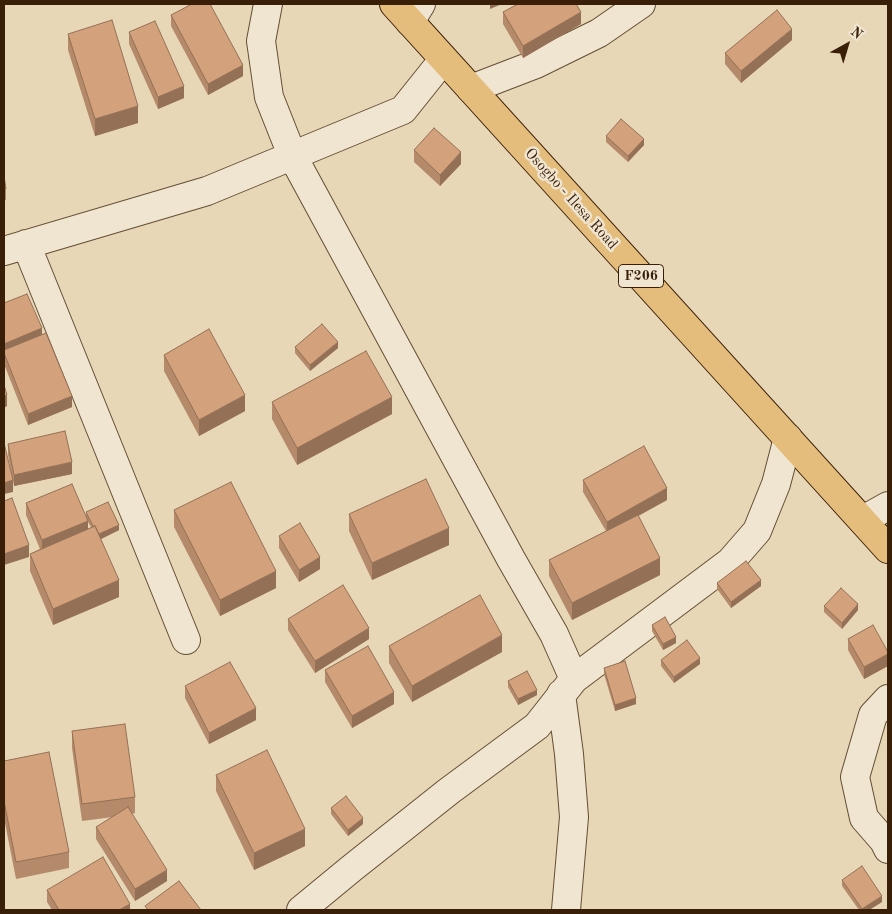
<!DOCTYPE html>
<style>
body{margin:0}
#map{position:relative;width:892px;height:914px;overflow:hidden;background:#e7d7b7;font-family:"Old Standard TT",serif}
canvas{display:block}
.frame{position:absolute;inset:0;border:5px solid #3a1f08;pointer-events:none}
.north{position:absolute;left:822px;top:20px;width:50px;height:50px;-webkit-text-stroke:4px #efe5d0;paint-order:stroke;rotate:39deg;font-size:14px;font-weight:700;line-height:20px;text-align:center;color:#3a1f08}
.north::after{content:'';display:block;margin:auto;width:18px;height:22px;background:#3a1f08;clip-path:polygon(50% 0,100% 100%,50% 72%,0 100%)}
</style>
<div id="map">
<canvas width="892" height="914"></canvas>
<div class="frame"></div>
<div class="north">N</div>
</div>
<script>
const ctx = document.querySelector('canvas').getContext('2d');
ctx.lineJoin = 'round';
function shape(rows) {
  const path = new Path2D();
  for (const r of rows) {
    path.moveTo(r[0], r[1]);
    for (let i = 2; i < r.length; i += 2) path.lineTo(r[i], r[i + 1]);
  }
  return path;
}
function stroke(path, color, width, dash) {
  ctx.strokeStyle = color;
  ctx.lineWidth = width;
  ctx.lineCap = dash ? 'butt' : 'round';
  ctx.setLineDash(dash || []);
  ctx.stroke(path);
}
function paint(path, color) {
  ctx.fillStyle = color;
  ctx.fill(path, 'evenodd');
}
function write(font, color, halo, rows, align = 'center') {
  ctx.font = font + ' "Old Standard TT",serif';
  ctx.lineWidth = 5;
  ctx.setLineDash([]);
  ctx.textBaseline = 'middle';
  ctx.strokeStyle = halo;
  ctx.fillStyle = color;
  for (const [text, x, y, turn = 0] of rows) {
    ctx.save();
    ctx.translate(x, y);
    ctx.rotate((+turn || 0) * Math.PI / 180);
    ctx.textAlign = isNaN(turn) ? turn : align;
    if (halo) ctx.strokeText(text, 0, 0);
    ctx.fillText(text, 0, 0);
    ctx.restore();
  }
}
const minor = shape([
 [268,4,261,41,269,97,292,155,511,559,554,634,574,679],
 [410,22,421,4],
 [471,89,536,64,599,33,641,4],
 [26,244,186,640],
 [4,251,207,191,403,110,443,60],
 [863,520,888,506],
 [561,694,569,754,574,817,566,910],
 [888,699,873,715,855,777,864,818,884,841,888,849],
 [301,910,352,868,449,791,537,726,574,679,730,562,757,531,776,484,788,438]
]);
const primary = shape([
 [394,4,888,549]
]);
const wall = shape([
 [503,12,581,24,523,58,503,24],
 [171,15,243,76,208,95,171,26],
 [129,32,184,98,158,109,129,44],
 [68,34,138,123,95,136,68,50],
 [792,40,741,83,725,64,725,53],
 [606,136,644,145,628,162,606,142],
 [414,150,461,164,440,186,414,162],
 [4,176,6,189,6,200,4,201],
 [4,303,42,335,72,407,28,425,4,364],
 [295,347,338,348,310,371,295,353],
 [164,355,245,411,199,436,164,371],
 [272,402,392,414,297,465,272,419],
 [8,444,72,474,14,486,8,455],
 [583,480,667,500,638,516,660,575,572,620,549,576,549,560,606,531,583,492],
 [26,503,86,516,86,512,119,530,101,539,119,597,53,625,30,571,30,554,40,549,26,515],
 [88,522,91,527,88,529],
 [174,510,276,588,220,616,174,527],
 [349,514,449,545,372,580,349,531],
 [279,536,320,569,299,582,279,548],
 [717,583,761,586,731,608,717,589],
 [824,606,858,610,842,629,824,612],
 [288,619,369,639,315,673,288,630],
 [652,625,676,643,663,650,652,631],
 [848,639,888,652,888,666,864,679,848,650],
 [389,646,502,652,412,702,389,663],
 [661,660,700,664,674,683,661,666],
 [604,668,636,704,615,711,604,674],
 [325,670,394,704,352,728,325,682],
 [508,681,537,695,518,705,508,687],
 [185,686,256,720,209,744,185,698],
 [72,731,135,797,135,813,132,814,167,881,135,901,96,839,96,827,113,817,82,821,72,748],
 [4,761,69,852,69,868,16,879,4,818],
 [216,775,305,846,254,870,216,791],
 [331,808,363,824,348,836,331,814],
 [842,880,882,902,869,910,859,910,842,886],
 [47,890,130,910,52,910,47,902]
]);
const shadedWall = shape([
 [490,4,502,4,490,9],
 [581,12,581,24,523,58,523,46],
 [792,29,792,40,741,83,741,71],
 [243,65,243,76,208,95,208,84],
 [184,86,184,98,158,109,158,97],
 [138,106,138,123,95,136,95,119],
 [644,139,644,145,628,162,628,156],
 [461,152,461,164,440,186,440,175],
 [42,328,42,340,4,353,4,344],
 [338,342,338,348,310,371,310,365],
 [7,395,7,406,4,408,4,396],
 [245,395,245,411,199,436,199,420],
 [72,396,72,407,28,425,28,414],
 [392,397,392,414,297,465,297,448],
 [72,462,72,474,14,486,14,475],
 [13,480,13,492,4,494,4,483],
 [667,488,667,500,607,533,607,522],
 [88,521,88,532,42,552,42,540],
 [119,525,119,530,97,541,97,535],
 [449,528,449,545,372,580,372,563],
 [29,545,29,557,4,565,4,554],
 [320,557,320,569,299,582,299,570],
 [660,558,660,575,572,620,572,603],
 [276,571,276,588,220,616,220,600],
 [119,580,119,597,53,625,53,609],
 [761,580,761,586,731,608,731,602],
 [858,604,858,610,842,629,842,623],
 [369,628,369,639,315,673,315,661],
 [502,635,502,652,412,702,412,686],
 [676,637,676,643,663,650,663,644],
 [888,654,888,666,864,679,864,667],
 [700,658,700,664,674,683,674,677],
 [537,690,537,695,518,705,518,699],
 [394,692,394,704,352,728,352,716],
 [636,698,636,704,615,711,615,705],
 [256,708,256,720,209,744,209,733],
 [363,818,363,824,348,836,348,830],
 [305,829,305,846,254,870,254,853],
 [167,870,167,881,135,901,135,889],
 [882,896,882,902,869,910,862,910,862,909],
 [130,904,130,910,119,910]
]);
const building = shape([
 [192,4,210,4,243,65,208,84,171,15,192,4],
 [518,4,576,4,581,12,523,46,503,12,518,4],
 [777,10,792,29,741,71,725,53,777,10],
 [112,20,138,106,95,119,68,34,112,20],
 [155,21,184,86,158,97,129,32,155,21],
 [621,119,644,139,628,156,606,136,621,119],
 [434,128,461,152,440,175,414,150,434,128],
 [4,176,6,189,4,189,4,176],
 [27,294,42,328,4,344,4,303,27,294],
 [322,324,338,342,310,365,295,347,322,324],
 [209,329,245,395,199,420,164,355,209,329],
 [46,333,72,396,28,414,4,353,4,350,46,333],
 [366,351,392,397,297,448,272,402,366,351],
 [4,385,7,395,4,396,4,385],
 [65,431,72,462,14,475,8,444,65,431],
 [4,443,13,480,4,483,4,443],
 [644,446,667,488,607,522,583,480,644,446],
 [426,479,449,528,372,563,349,514,426,479],
 [231,482,276,571,220,600,174,510,231,482],
 [72,484,88,521,42,540,26,503,72,484],
 [12,498,29,545,4,554,4,501,12,498],
 [108,502,119,525,99,534,95,526,93,526,86,512,108,502],
 [638,515,660,558,572,603,549,560,638,515],
 [300,523,320,557,299,570,279,536,300,523],
 [95,526,119,580,53,609,30,554,95,526],
 [746,561,761,580,731,602,717,583,746,561],
 [343,585,369,628,315,661,288,619,343,585],
 [841,588,858,604,842,623,824,606,841,588],
 [480,595,502,635,412,686,389,646,480,595],
 [665,617,676,637,663,644,652,625,665,617],
 [873,625,888,652,888,654,864,667,848,639,873,625],
 [687,640,700,658,674,677,661,660,687,640],
 [368,646,394,692,352,716,325,670,368,646],
 [625,661,636,698,615,705,604,668,625,661],
 [230,662,256,708,209,733,185,686,230,662],
 [527,671,537,690,518,699,508,681,527,671],
 [125,724,135,797,82,804,72,731,125,724],
 [267,750,305,829,254,853,216,775,267,750],
 [49,752,69,852,16,862,4,801,4,761,49,752],
 [346,796,363,818,348,830,331,808,346,796],
 [128,807,167,870,135,889,96,827,128,807],
 [103,857,130,904,119,910,59,910,47,890,103,857],
 [862,866,882,896,862,909,842,880,862,866],
 [179,881,201,910,148,910,145,906,179,881]
]);
const shields = [
 [641,276,45]
];
const shieldNames = [
 ["F206",641,276]
];
const streetNames = [
 ["Osogbo - Ilesa Road",571,199,48]
];
stroke(minor, '#654d34', 30);
stroke(primary, '#3a1f08', 30);
stroke(minor, '#efe5d0', 28);
stroke(primary, '#e4bc7c', 28);
paint(wall, '#b58a6a');
paint(shadedWall, '#947156');
paint(building, '#d3a17b');
stroke(building, '#947156', 1);
for (const [x, y, w] of shields) {
  const box = new Path2D();
  box.roundRect(x - w / 2, y - 11.5, w, 23, 4);
  ctx.fillStyle = '#efe5d0';
  ctx.fill(box);
  stroke(box, '#3a1f08', 1);
}
write('bold 14px', '#3a1f08', null, shieldNames);
write('15px', '#3a1f08', '#efe5d0', streetNames);
</script>
